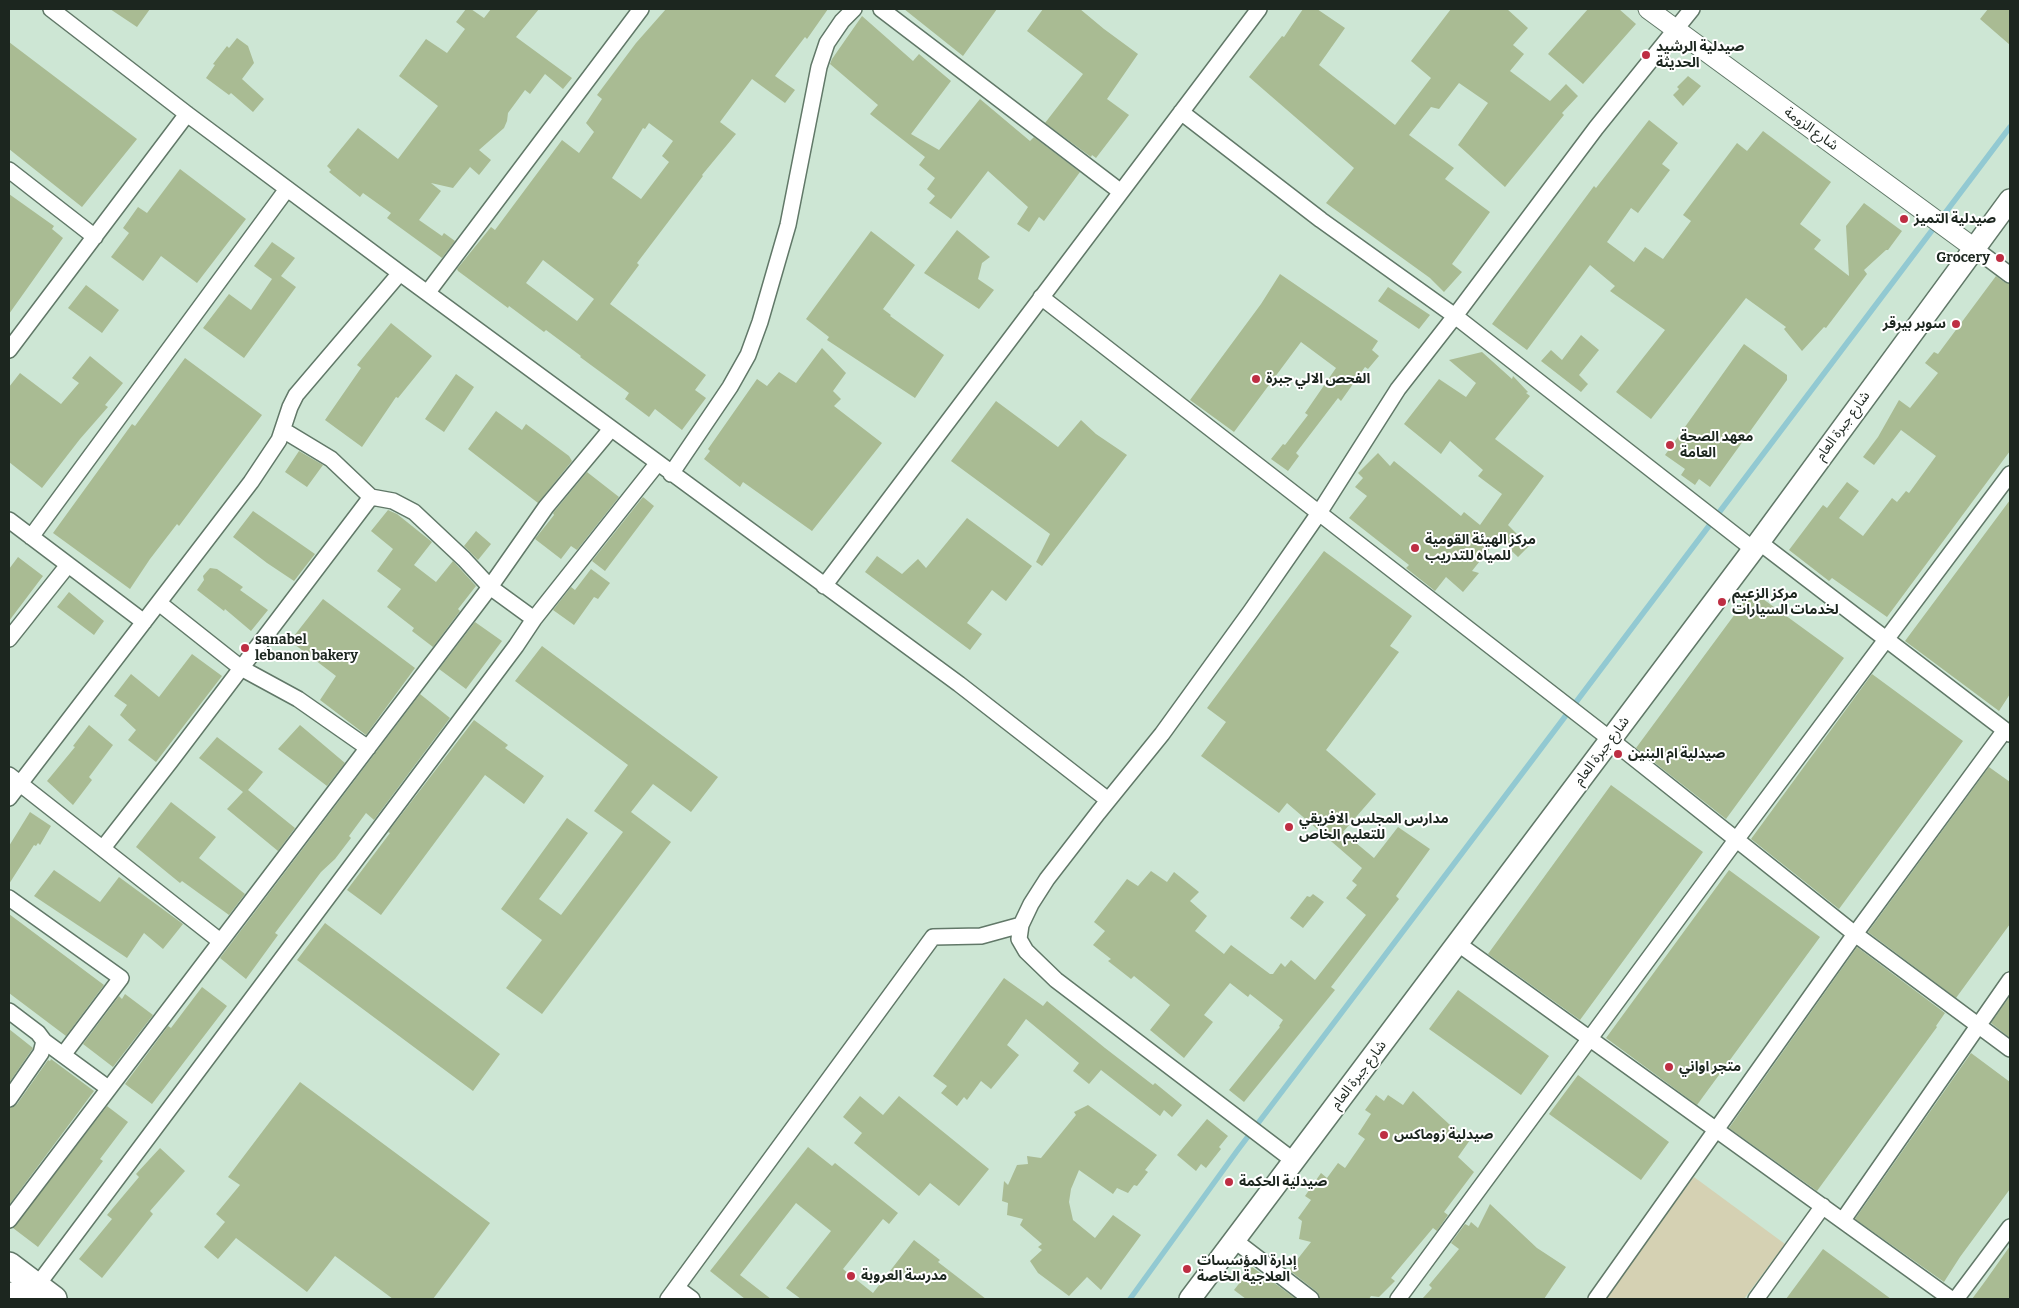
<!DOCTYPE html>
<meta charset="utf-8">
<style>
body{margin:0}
#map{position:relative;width:2019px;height:1308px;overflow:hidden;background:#cde6d4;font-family:Bitter,serif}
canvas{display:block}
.frame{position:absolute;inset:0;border:10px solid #1c261f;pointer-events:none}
</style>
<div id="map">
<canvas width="2019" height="1308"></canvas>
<div class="frame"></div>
</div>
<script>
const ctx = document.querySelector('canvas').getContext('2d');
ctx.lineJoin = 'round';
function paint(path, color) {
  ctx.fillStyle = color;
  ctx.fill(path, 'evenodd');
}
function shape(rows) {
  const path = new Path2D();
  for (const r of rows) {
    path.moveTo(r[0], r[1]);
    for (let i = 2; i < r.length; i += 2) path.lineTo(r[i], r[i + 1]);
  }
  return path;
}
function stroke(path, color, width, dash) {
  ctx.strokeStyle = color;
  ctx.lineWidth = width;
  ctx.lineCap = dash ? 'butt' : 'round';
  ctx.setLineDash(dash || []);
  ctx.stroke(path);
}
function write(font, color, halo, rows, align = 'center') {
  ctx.font = font + ' Bitter,"Noto Sans Arabic",serif';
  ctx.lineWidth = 4;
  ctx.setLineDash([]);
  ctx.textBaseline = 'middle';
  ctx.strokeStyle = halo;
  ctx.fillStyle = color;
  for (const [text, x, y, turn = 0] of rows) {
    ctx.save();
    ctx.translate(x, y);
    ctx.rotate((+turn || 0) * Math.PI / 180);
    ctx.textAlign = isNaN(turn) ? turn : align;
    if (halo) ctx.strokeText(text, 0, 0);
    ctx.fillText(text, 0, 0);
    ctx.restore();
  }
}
const green = shape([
 [1694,1177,1785,1244,1744,1299,1603,1299]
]);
const stream = shape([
 [1130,1299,1237,1151,1364,983,2010,127]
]);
const building = shape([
 [110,9,150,9,137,27],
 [466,9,471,9,484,18,491,9,539,9,516,37,572,78,563,89,545,74,530,94,525,90,508,113,507,121,504,128,479,150,491,160,479,175,470,167,453,188,431,183,441,191,419,220,442,236,444,233,455,241,442,258,387,218,391,213,363,193,360,197,329,172,331,170,327,166,358,128,398,159,438,106,399,76,426,39,447,53,465,29,456,22],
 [666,9,828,9,807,39,805,37,775,76,795,90,785,103,752,79,720,122,736,134,702,175,703,176,637,263,639,265,610,304,706,375,695,390,706,398,682,430,655,409,649,417,625,399,629,393,580,357,581,356,546,330,544,332,509,306,508,308,458,271,457,269,491,227,495,230,562,140,579,153,594,132,586,123,602,99,597,95,636,43],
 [649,123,673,141,662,156,669,162,641,199,612,178,643,128,645,129],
 [543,260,594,299,577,321,526,283],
 [904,9,997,9,963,56],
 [1043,9,1080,9,1104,29,1138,54,1107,99,1129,115,1096,158,1092,155,1091,157,1045,123,1083,74,1027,31],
 [1303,9,1317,9,1345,28,1319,65,1395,125,1431,78,1411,61,1451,9,1507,9,1528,28,1513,45,1524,54,1510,71,1550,101,1566,84,1578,96,1562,113,1564,115,1505,187,1458,145,1488,103,1459,83,1439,109,1431,107,1409,135,1454,168,1445,179,1490,212,1452,264,1462,272,1444,292,1430,278,1326,203,1354,168,1249,77,1282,36,1284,37],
 [1588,9,1619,9,1636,24,1583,84,1548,54],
 [1988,9,2010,9,2010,45,1980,19],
 [862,16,913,61,919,54,951,81,911,134,939,150,980,99,1030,141,1034,137,1080,172,1044,221,1039,217,1029,232,1017,224,1028,207,988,171,951,219,929,203,935,196,927,189,935,178,919,165,925,157,870,114,878,105,830,64,832,59],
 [237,38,248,46,254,63,242,79,264,99,253,112,231,93,229,95,206,78,215,65,213,64,227,46,229,48],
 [9,42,137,139,82,207,9,149],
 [1688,76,1701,86,1683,106,1673,95,1679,89,1677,87],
 [1649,120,1678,143,1662,164,1670,170,1638,213,1631,208,1607,242,1634,262,1645,247,1663,259,1691,221,1683,215,1737,143,1747,151,1763,131,1831,182,1800,224,1821,240,1814,249,1849,276,1846,226,1864,203,1902,231,1888,250,1886,250,1864,270,1867,274,1826,328,1824,327,1802,351,1784,329,1786,327,1746,298,1651,419,1616,392,1665,330,1610,291,1615,286,1590,265,1527,350,1492,324,1594,186,1596,188],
 [180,169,246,219,197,283,161,256,143,281,111,257,129,233,123,228,138,207,147,213],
 [9,194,54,226,52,229,63,238,9,314],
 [957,230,990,257,982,263,978,279,994,290,979,309,924,273],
 [871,231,915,265,883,309,891,315,890,316,944,355,915,398,827,340,829,337,806,319],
 [272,242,295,258,281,276,296,287,244,358,203,328,229,294,251,310,272,279,254,266],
 [1280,274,1378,341,1372,350,1379,356,1368,369,1365,367,1341,401,1338,398,1296,453,1299,456,1288,471,1271,459,1283,444,1285,445,1308,415,1305,413,1336,368,1301,342,1234,432,1190,400,1261,304],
 [1996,276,2004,282,2010,284,2010,451,1887,617,1832,578,1829,581,1789,550,1823,505,1827,508,1847,482,1859,491,1839,518,1863,536,1892,498,1897,502,1906,491,1909,493,1936,456,1901,430,1874,465,1863,457,1878,437,1899,400,1910,408,1938,373,1925,363,1934,352,1938,354],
 [86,285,119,310,102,333,68,308],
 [1388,287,1430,315,1419,329,1378,301],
 [391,323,432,356,398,398,396,397,362,447,325,420,361,368,357,365],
 [1581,335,1599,350,1579,375,1588,384,1581,392,1541,361,1551,350,1562,360],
 [1744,344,1787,375,1787,380,1710,487,1699,479,1695,485,1681,475,1685,469,1665,455],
 [822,348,846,373,833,391,841,399,834,406,882,443,812,531,743,482,740,487,704,459,710,451,708,449,757,379,767,386,779,372,796,383],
 [1482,352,1512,379,1513,376,1528,392,1526,393,1530,396,1495,439,1544,476,1508,525,1529,546,1518,557,1498,538,1472,571,1479,573,1463,592,1446,577,1435,591,1406,568,1409,565,1349,518,1367,496,1355,487,1363,478,1358,473,1378,453,1390,466,1394,461,1461,516,1464,512,1480,525,1502,494,1478,476,1483,470,1450,441,1441,454,1404,424,1439,379,1466,397,1476,383,1449,360],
 [90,356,123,383,105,405,108,407,80,439,42,488,9,462,9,387,20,373,61,404,79,383,72,378],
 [185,358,262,415,179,526,177,524,150,559,130,589,53,533,132,424,135,426],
 [456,374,474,387,444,432,425,419],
 [996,401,1058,447,1081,420,1096,434,1127,455,1042,566,1036,562,1050,534,951,461],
 [496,411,522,430,526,424,569,456,572,461,538,503,468,449],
 [299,451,323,465,307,487,285,472],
 [587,472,619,497,577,550,571,546,561,559,535,539,554,515,553,513],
 [643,497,654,506,605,571,592,561],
 [2010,500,2010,694,1999,711,1905,641],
 [388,510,397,514,432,542,414,565,436,582,453,561,476,586,458,609,460,611,433,647,412,631,414,628,387,607,401,589,377,571,393,549,371,531],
 [253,511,315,554,294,581,267,563,233,537],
 [967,518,1032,566,1006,601,992,590,967,623,982,634,970,650,865,572,877,556,902,574,918,559,926,568],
 [476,531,491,544,478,560,464,546],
 [1324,551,1412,616,1390,646,1399,652,1326,750,1376,794,1343,832,1374,858,1398,827,1430,849,1396,896,1399,899,1331,987,1335,990,1244,1102,1229,1090,1280,1027,1279,1026,1283,1020,1250,994,1248,997,1230,983,1204,1015,1213,1022,1184,1058,1150,1030,1170,1005,1134,976,1131,979,1108,961,1111,959,1093,945,1105,931,1094,922,1127,879,1138,886,1151,871,1167,882,1174,872,1199,892,1190,901,1207,916,1195,931,1224,954,1231,945,1270,974,1273,974,1281,963,1285,967,1291,960,1315,980,1366,915,1346,898,1357,885,1352,881,1362,868,1287,803,1279,813,1201,756,1226,722,1207,708],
 [18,557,43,576,9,621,9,569],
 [210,568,217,569,243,587,240,590,268,610,251,631,225,609,224,611,197,590,204,580,203,576],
 [591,569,610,583,598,599,594,597,574,625,553,610,571,587,575,590],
 [1752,591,1844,658,1726,819,1636,748],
 [69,592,104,621,94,635,57,607],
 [323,599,415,668,366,735,320,700,336,676,290,641],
 [475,622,502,641,466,689,439,669],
 [542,646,718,777,691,812,653,784,631,812,671,842,542,1014,506,988,542,940,501,909,567,818,588,833,539,899,561,915,623,832,594,811,628,765,515,681],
 [192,654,222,676,156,762,128,740,136,730,120,715,127,705,114,696,131,674,159,697],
 [1872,674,1963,741,1839,909,1751,839],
 [420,694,450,718,374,820,366,813,349,836,351,838,335,859,321,872,275,933,278,935,246,979,220,958],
 [474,720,508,745,505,748,544,776,524,804,485,775,381,915,347,890,390,833,388,832],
 [89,725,113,745,89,777,92,780,73,805,47,781,75,747,73,746],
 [300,725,345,763,327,786,278,749],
 [217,737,263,772,248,790,295,828,278,851,227,809,243,792,199,758],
 [1989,767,2010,782,2010,924,1956,998,1868,932],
 [1611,785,1703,852,1580,1020,1488,954],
 [171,802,216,837,199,858,245,894,229,915,182,881,180,883,136,847],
 [30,812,51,826,40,845,38,843,36,846,34,845,9,884,9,846],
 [54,870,100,902,119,877,183,924,163,949,144,933,127,958,34,896],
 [1729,870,1820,937,1697,1105,1606,1038],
 [1313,894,1324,902,1303,928,1290,918,1307,896,1310,897],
 [9,914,104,985,66,1036,9,993],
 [325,923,500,1054,473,1091,297,960],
 [1857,947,1945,1013,1936,1026,1937,1027,1817,1191,1729,1128],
 [1004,978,1043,1006,1047,1001,1105,1048,1153,1085,1155,1083,1182,1105,1172,1117,1164,1110,1160,1116,1101,1070,1089,1084,1073,1071,1079,1063,1026,1019,1007,1045,1019,1055,991,1089,981,1081,967,1100,964,1097,957,1106,941,1093,947,1086,933,1076],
 [202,987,227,1006,152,1104,125,1084,168,1026,171,1028],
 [1458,990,1549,1056,1521,1095,1429,1029],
 [125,994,153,1015,113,1067,83,1044,119,996,122,999],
 [2010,996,2010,1038,1991,1023],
 [9,1029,33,1048,9,1083],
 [1971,1053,2010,1082,2010,1189,1960,1257,1944,1282,1855,1219],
 [51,1059,94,1091,9,1205,9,1108,17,1104,48,1060,50,1061],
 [1578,1075,1669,1142,1641,1180,1549,1114],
 [300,1082,490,1223,433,1299,393,1299,335,1256,307,1292,236,1238,218,1259,204,1247,225,1222,216,1214,240,1185,228,1177],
 [1413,1091,1449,1124,1470,1140,1458,1157,1474,1172,1444,1212,1448,1215,1437,1231,1433,1228,1391,1278,1395,1281,1379,1297,1371,1296,1369,1299,1320,1299,1317,1292,1289,1270,1311,1242,1299,1239,1302,1221,1298,1218,1311,1200,1305,1196,1321,1173,1327,1178,1338,1163,1345,1168,1365,1139,1358,1134,1371,1114,1365,1110,1376,1095,1384,1101,1388,1095,1403,1105],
 [860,1096,883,1115,899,1096,989,1169,959,1206,930,1183,919,1196,854,1143,862,1133,843,1117],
 [1088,1105,1157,1155,1145,1170,1148,1172,1137,1186,1134,1185,1128,1193,1117,1188,1113,1194,1079,1170,1071,1189,1069,1202,1073,1220,1095,1238,1113,1215,1141,1235,1101,1290,1087,1277,1069,1296,1038,1273,1030,1261,1042,1250,1038,1247,1042,1244,1020,1225,1023,1219,1007,1215,1008,1203,1002,1201,1004,1181,1008,1185,1017,1165,1028,1164,1027,1156,1041,1158,1076,1115,1074,1112],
 [107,1106,128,1122,100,1159,103,1161,38,1247,13,1228],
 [1207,1119,1228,1136,1219,1147,1221,1149,1206,1168,1201,1164,1196,1171,1177,1155],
 [808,1147,832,1166,835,1163,898,1213,889,1224,883,1219,843,1269,873,1293,914,1240,940,1260,938,1262,986,1299,801,1299,786,1288,831,1231,796,1203,740,1275,771,1299,745,1299,710,1271],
 [160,1148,185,1171,150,1211,153,1214,102,1278,79,1259,112,1219,107,1215,139,1177,136,1174],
 [1490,1204,1537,1248,1566,1267,1552,1287,1544,1299,1422,1299,1432,1288,1429,1285,1459,1249,1451,1243,1465,1224,1469,1226,1471,1222,1478,1228],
 [2010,1246,2010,1299,1972,1299,1986,1280],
 [1823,1249,1868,1282,1891,1299,1786,1299],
 [1252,1267,1277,1285,1296,1299,1246,1299,1234,1290]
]);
const minor = shape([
 [51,9,187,114,400,273,959,684,1108,800],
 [881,9,1121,192],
 [1181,112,1321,220,1455,316,1753,549],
 [9,170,95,237],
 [1974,248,2010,275],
 [428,292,641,9],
 [1041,297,1610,739,1855,934,2010,1049],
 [9,350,187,114],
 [283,430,331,459,371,497,393,501,414,512,464,559,490,587,534,619],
 [671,474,730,387,748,355,760,322,788,225,819,67,827,43,842,21,854,9],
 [9,520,144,622],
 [31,537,287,189],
 [1759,542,2010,734],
 [824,586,1259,9],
 [159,603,241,668,298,699,368,748],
 [9,639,68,565],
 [9,775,220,941],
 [9,798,251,482,279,440,290,407,296,395,400,273],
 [103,848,170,762,371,497],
 [9,898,121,978,63,1055],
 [1457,943,1951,1299],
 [9,1011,38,1033,44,1041,108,1088],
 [9,1099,41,1053,44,1041],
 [1294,1161,1056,980,1026,951,1019,939,1021,925,1031,904,1047,879,1098,813,1162,734,1251,611,1319,513,1398,389,1455,316,1596,128,1692,9],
 [9,1220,490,587,546,507,611,429],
 [1843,1220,2010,980],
 [1234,1240,1311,1299],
 [677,1288,692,1299],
 [27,1299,516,646,534,619,657,464],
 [668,1299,933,937,981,936,1021,925],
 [1398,1299,1736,840,2010,474],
 [1596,1299,1855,934,2005,730],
 [1756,1299,1823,1206],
 [1956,1299,2010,1227]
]);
const tertiary = shape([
 [1648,9,1974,248]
]);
const secondary = shape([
 [1190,1299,1759,542,2010,200]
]);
const trunk = shape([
 [9,1265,54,1299],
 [9,1295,15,1299]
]);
const markers = [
 [1646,55,5,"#be2e43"],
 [1904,219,5,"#be2e43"],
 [2000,258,5,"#be2e43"],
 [1956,324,5,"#be2e43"],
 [1256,379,5,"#be2e43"],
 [1670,445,5,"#be2e43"],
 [1415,548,5,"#be2e43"],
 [1722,602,5,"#be2e43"],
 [245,648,5,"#be2e43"],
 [1618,754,5,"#be2e43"],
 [1289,827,5,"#be2e43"],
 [1669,1067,5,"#be2e43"],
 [1384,1135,5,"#be2e43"],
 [1229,1182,5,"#be2e43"],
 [1187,1269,5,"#be2e43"],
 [851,1276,5,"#be2e43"]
];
const poiNames = [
 ["صيدلية الرشيد",1656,47],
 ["الحديثة",1656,63],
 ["صيدلية التميز",1914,219],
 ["Grocery",1990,258,"right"],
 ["سوبر بيرقر",1946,324,"right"],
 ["الفحص الالي جبرة",1266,379],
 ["معهد الصحة",1680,437],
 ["العامة",1680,453],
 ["مركز الهيئة القومية",1425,540],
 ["للمياه للتدريب",1425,556],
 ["مركز الزعيم",1732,594],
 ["لخدمات السيارات",1732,610],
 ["sanabel",255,640],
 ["lebanon bakery",255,656],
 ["صيدلية ام البنين",1628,754],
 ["مدارس المجلس الافريقي",1299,819],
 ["للتعليم الخاص",1299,835],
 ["متجر اواني",1679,1067],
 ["صيدلية زوماكس",1394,1135],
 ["صيدلية الحكمة",1239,1182],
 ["إدارة المؤسسات",1197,1261],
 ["العلاجية الخاصة",1197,1277],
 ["مدرسة العروبة",861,1276]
];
const streetNames = [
 ["شارع الزومة",1811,129,36],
 ["شارع جبرة العام",1843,426,-54],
 ["شارع جبرة العام",1602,751,-53],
 ["شارع جبرة العام",1359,1075,-53]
];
paint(green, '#d5d1b3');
stroke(stream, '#92c9d2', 5.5);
paint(building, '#a9bb93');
stroke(minor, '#617868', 18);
stroke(tertiary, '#617868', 21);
stroke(secondary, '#617868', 24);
stroke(trunk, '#617868', 28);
stroke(minor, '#fff', 15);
stroke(tertiary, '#fff', 19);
stroke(secondary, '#fff', 21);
stroke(trunk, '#fff', 25);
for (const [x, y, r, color] of markers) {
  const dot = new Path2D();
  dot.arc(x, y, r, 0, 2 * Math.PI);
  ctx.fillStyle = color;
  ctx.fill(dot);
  stroke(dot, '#fff', 2);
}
write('bold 14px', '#1c261f', '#fff', poiNames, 'left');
write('14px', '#1c261f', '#fff', streetNames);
</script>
